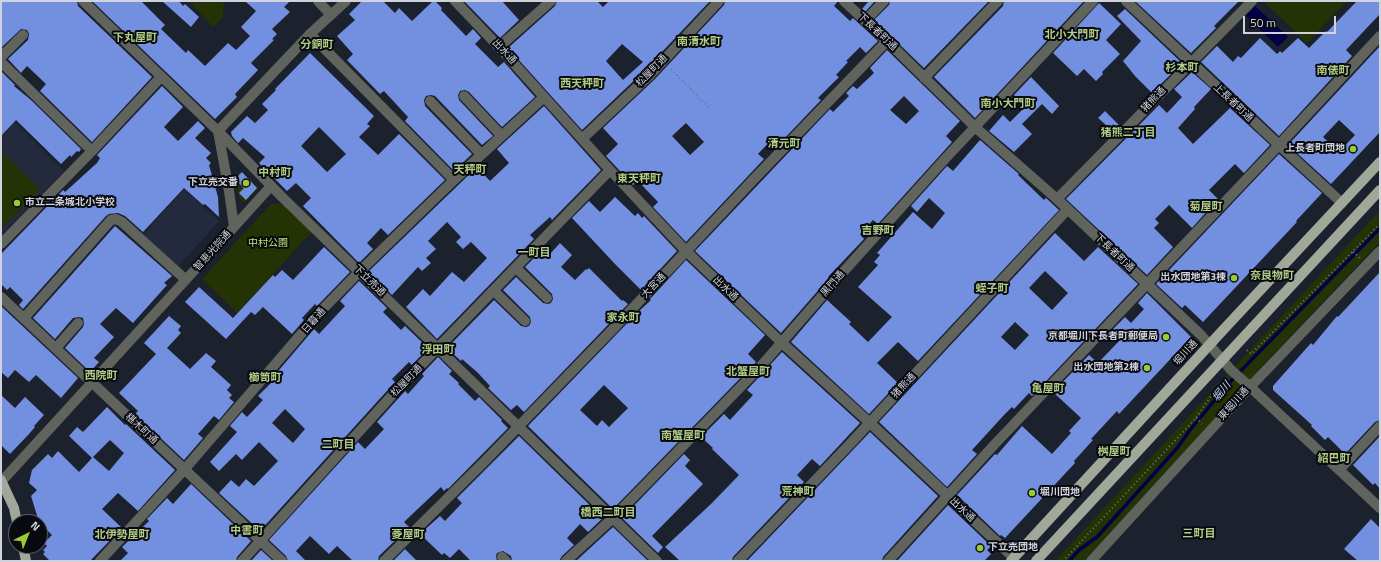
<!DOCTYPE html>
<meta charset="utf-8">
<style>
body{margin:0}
#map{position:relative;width:1381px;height:562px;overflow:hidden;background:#1c212e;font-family:"Titillium Web",sans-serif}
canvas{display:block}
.frame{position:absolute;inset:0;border:2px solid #d0d3dc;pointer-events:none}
.north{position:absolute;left:8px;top:514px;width:40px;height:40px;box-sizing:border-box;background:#080a10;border:1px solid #585a62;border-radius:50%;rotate:43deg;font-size:11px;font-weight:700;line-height:16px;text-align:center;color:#d0d3dc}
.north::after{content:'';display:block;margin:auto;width:14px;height:18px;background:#9bcb33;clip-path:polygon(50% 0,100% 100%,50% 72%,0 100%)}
.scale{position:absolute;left:1243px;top:16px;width:93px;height:18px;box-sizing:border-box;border:2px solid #d0d3dc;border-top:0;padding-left:5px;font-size:12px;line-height:14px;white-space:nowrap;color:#d0d3dc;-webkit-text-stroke:3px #080a10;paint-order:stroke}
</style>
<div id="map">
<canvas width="1381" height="562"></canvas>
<div class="frame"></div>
<div class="north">N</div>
<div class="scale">50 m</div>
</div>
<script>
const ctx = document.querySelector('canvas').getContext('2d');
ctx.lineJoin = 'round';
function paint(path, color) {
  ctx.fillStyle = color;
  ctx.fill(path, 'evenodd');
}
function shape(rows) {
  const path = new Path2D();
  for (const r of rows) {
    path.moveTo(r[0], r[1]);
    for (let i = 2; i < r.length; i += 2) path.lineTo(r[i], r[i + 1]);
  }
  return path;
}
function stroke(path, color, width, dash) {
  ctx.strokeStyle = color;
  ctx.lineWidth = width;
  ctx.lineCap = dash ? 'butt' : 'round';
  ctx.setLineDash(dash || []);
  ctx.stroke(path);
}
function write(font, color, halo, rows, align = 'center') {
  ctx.font = font + ' "Titillium Web","Noto Sans JP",sans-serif';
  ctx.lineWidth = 4;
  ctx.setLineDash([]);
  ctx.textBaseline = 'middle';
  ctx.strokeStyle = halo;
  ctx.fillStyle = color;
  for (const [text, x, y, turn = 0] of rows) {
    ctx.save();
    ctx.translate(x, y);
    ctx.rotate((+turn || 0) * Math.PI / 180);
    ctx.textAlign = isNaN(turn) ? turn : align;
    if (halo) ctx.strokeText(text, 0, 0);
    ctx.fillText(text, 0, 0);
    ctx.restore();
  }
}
const built = shape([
 [1,108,64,171,1,235],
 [184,189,219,221,176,269,141,237]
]);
const green = shape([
 [189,1,224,1,223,17,213,27],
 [1263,1,1347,1,1307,43],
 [1,151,40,189,1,229],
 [242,172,257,186,257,189,246,201,243,202,240,200,235,180],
 [271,204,282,204,312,232,237,313,202,279],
 [1380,210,1380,242,1258,370,1254,376,1084,561,1055,561]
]);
const water = shape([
 [1255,6,1288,37,1278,47,1246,16]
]);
const stream = shape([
 [1069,561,1079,550,1097,537,1161,466,1178,447,1190,430,1227,385,1380,228]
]);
const building = shape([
 [1,1,77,1,78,6,152,77,92,142,40,91,46,84,27,66,21,73,8,59,28,40,29,34,27,30,21,29,1,48],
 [92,1,141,1,165,25,161,29,186,53,188,50,205,66,228,43,236,50,250,36,241,27,256,11,245,1,290,1,284,7,290,12,272,29,277,34,272,39,274,40,251,63,258,70,235,94,237,97,215,119],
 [162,1,179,1,183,6,185,4,199,17,191,27],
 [362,1,383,1,395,13,399,8,412,21,433,1,435,1,442,8,441,10,466,36,473,29,481,38,475,44,498,67,504,62,535,97,502,127,469,92,465,90,460,91,458,95,459,100,493,136,482,145,435,96,431,95,426,96,424,100,425,106,472,154,454,171,405,121,408,117,384,91,380,94,347,60,353,54,337,36,355,20,349,14],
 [464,1,502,1,519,20,500,38],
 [557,1,597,1,603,7,609,1,710,1,645,70,582,130,508,48,555,6],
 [622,44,643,62,623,80,606,61],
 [725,1,838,1,834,6,850,21,853,18,878,41,866,53,860,47,846,61,848,62,836,75,839,77,818,98,821,100,781,142,775,136,758,154,764,159,686,242,653,207,658,202,638,181,633,185,606,156,618,144,603,128,655,79,724,5],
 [686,123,704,142,690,155,672,136],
 [869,1,875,1,865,12,862,9],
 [890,1,989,1,924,68,874,20,889,5],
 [1004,1,1084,1,975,118,934,77,1003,6],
 [1135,1,1239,1,1214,26,1216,28,1191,53],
 [1357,1,1380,1,1380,14,1346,50,1352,56,1279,136,1201,62,1217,46,1233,62,1238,56,1241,58,1260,38,1277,54,1280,51,1282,53,1298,38,1309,48,1326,31,1327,32],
 [1099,3,1121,24,1106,40,1120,54,1102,72,1103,74,1096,81,1084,69,1077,76,1053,53],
 [1125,9,1182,63,1152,93,1135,76,1123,61,1141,41,1117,16],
 [1380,46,1380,132,1331,184,1288,145],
 [1339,120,1355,135,1339,152,1323,137],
 [887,50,960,121,946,136,952,142,878,224,873,220,860,234,864,239,828,277,829,278,781,333,695,251,830,109,833,112,849,96,846,93,853,86,857,89,874,73,870,68],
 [904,96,919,111,906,124,890,110],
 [310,53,374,116,367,124,370,126,359,137,378,155,399,134,445,180,388,235,381,228,367,243,373,249,359,263,303,206,311,198,296,183,287,191,259,163,265,157,243,138,238,143,232,136,231,132,247,116,255,123,268,110,262,104,276,90,275,89],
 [319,127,346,154,327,172,301,146],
 [1,71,15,85,14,86,31,100,81,149,79,152,77,151,71,157,70,155,61,164,16,120,1,136],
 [1192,72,1211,89,1194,107,1195,109,1178,128,1193,144,1230,108,1270,145,1244,173,1235,164,1209,190,1218,199,1192,228,1169,205,1155,219,1159,223,1154,228,1173,247,1147,275,1066,199,1159,105,1167,113,1182,97,1174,89],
 [1031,77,1059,106,1052,114,1042,104,1022,124,1032,134,1014,152,989,131,1003,115,1010,122,1025,107,1014,95],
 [162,86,183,107,164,127,178,141,198,121,205,128,195,138,211,153,206,158,211,163,209,165,218,197,219,217,205,204,203,205,184,188,143,232,125,216,118,213,109,214,106,216,23,309,19,305,23,300,10,287,7,290,1,284,1,254,63,190,65,192,97,163,100,158,97,155],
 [544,106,601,170,552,220,550,217,530,235,534,239,437,339,406,307,423,289,430,296,452,272,464,282,487,258,471,242,463,249,456,242,461,237,447,222,428,241,436,249,426,258,431,263,422,271,418,267,392,295,368,272,477,167,490,181,509,163,497,149],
 [1105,111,1120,126,1114,132,1098,118],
 [980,140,1019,174,1018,175,1044,200,1046,198,1059,210,918,361,898,342,877,363,898,383,869,414,791,342,827,300,851,322,849,324,868,342,888,321,892,317,858,287,878,265,874,262,880,255,877,253,913,212,932,229,945,213,929,198,917,212,911,206,947,166,953,171],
 [1279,154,1322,193,1296,221,1297,222,1203,322,1185,305,1182,308,1156,284],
 [242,172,257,188,246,200,239,193,244,188,235,179],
 [615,197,635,216,638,213,642,218,644,216,677,251,641,290,615,264,572,218,589,201,600,212],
 [115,226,172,276,164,283,167,285,133,323,116,308,100,324,114,337,94,358,99,362,90,372,65,348,83,327,84,324,83,318,79,317,73,318,55,339,33,318],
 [1055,233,1084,261,1098,247,1138,284,1032,396,1029,393,1014,409,1012,407,1004,415,972,450,977,454,947,487,879,422],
 [1045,271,1068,293,1052,310,1029,288],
 [1015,322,1029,335,1015,350,1001,337],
 [560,243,572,255,561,267,575,280,586,269,587,270,589,268,622,301,623,300,628,304,524,412,517,405,511,410,488,388,490,386,478,373,462,359,461,361,447,348,494,300,521,326,526,327,529,326,531,322,530,317,503,290,516,277,543,303,548,304,551,303,553,299,552,294,525,267,543,249,549,255],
 [324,247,350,272,317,306,315,304,302,318,304,320,292,334,263,307,255,315,251,312,226,339,185,302,199,287,233,318,273,275,275,277,282,270,293,280],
 [686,260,765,335,748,354,756,362,613,509,528,426,637,313,651,300,650,299],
 [604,385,628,408,609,427,602,420,597,426,580,410],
 [1380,272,1380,420,1375,422,1345,454,1328,437,1325,440,1311,426,1312,425,1273,390,1273,386,1311,343,1313,345,1337,316,1338,317],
 [359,281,387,308,383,312,401,330,405,326,428,348,412,365,409,362,392,379,395,382,260,531,219,493,231,480,239,487,246,479,254,486,278,461,259,442,242,460,236,454,219,471,210,462,237,432,230,426,242,412,247,417,263,400,258,396,276,378,274,376,314,329,319,334,345,306,340,301],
 [285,409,305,429,293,443,272,423],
 [1147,293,1191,337,1119,414,1117,411,1091,439,1093,440,1074,461,1075,463,1005,538,1001,535,1000,536,957,495,995,454,997,455,1022,426,1052,454,1071,433,1069,431,1081,418,1053,392,1089,355,1098,363,1120,340,1111,331,1125,317,1131,323,1144,309,1138,303],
 [1,306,78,378,61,398,36,375,29,382,15,370,8,378,1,372],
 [169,316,181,326,178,330,181,333,167,348,190,369,206,353,216,361,211,367,231,385,227,390,232,395,229,398,234,402,219,420,214,416,198,434,203,438,184,460,135,414,138,411,119,393,156,354,144,343],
 [782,352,860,423,820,466,812,459,797,475,804,482,733,557,732,561,680,561,665,547,712,503,739,475,712,449,713,448,701,437,724,414,730,420,753,395,747,390],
 [438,357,452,371,449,374,459,383,458,384,475,401,479,397,502,420,501,421,508,428,448,489,447,488,444,491,441,487,404,522,409,527,379,556,378,561,353,561,337,546,329,554,310,536,296,551,306,561,288,561,286,556,269,540,358,442,365,449,384,429,377,422,405,391,408,394,424,376,422,374],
 [1,395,15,408,25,397,44,415,34,426,35,427,29,434,10,454,1,445],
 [107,407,125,425,126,424,175,470,138,511,118,493,102,509,122,528,90,561,50,561,43,554,45,552,43,550,47,546,44,543,52,535,39,522,31,496,37,490,29,483,32,470,48,454,52,458,58,451,79,472,92,458,69,436,77,427,83,432],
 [110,440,124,453,109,471,93,457],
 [870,432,938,496,883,557,882,561,747,561],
 [519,436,603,518,588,532,580,524,567,538,574,545,562,556,559,561,512,561,511,556,503,551,497,553,496,556,497,561,471,561,459,549,450,558,444,553,442,555,420,534,440,516,445,521,462,503,457,498],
 [1380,436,1380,489,1375,483,1373,485,1353,465],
 [684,454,690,460,685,466,703,484,652,536,663,547,658,553,622,518],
 [191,484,251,541,237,557,236,561,120,561,128,553,122,547,149,521,147,519,167,498,173,504],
 [948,505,991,546,987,550,991,554,984,561,897,561],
 [1371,519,1380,528,1380,561,1358,561,1344,549],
 [613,527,648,561,576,561],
 [405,549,417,561,393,561],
 [261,550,273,561,251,561]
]);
const path = shape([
 [671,69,710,109],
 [1353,252,1360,258],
 [1247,350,1251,354,1380,224],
 [1196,418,1202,424],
 [1063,561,1196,418,1219,384,1217,382]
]);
const minor = shape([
 [83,1,218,131,282,197,657,561],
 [318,1,331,15],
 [455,1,499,47,610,170,686,251,781,342,870,423,1014,558],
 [844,1,887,41,975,127,1057,199,1201,335,1231,370],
 [1126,1,1279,145,1342,203],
 [865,21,884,1],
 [310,34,454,180],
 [499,47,551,1],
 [1,57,23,35],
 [1,62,92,151],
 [924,78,998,1],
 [464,96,501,135],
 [430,101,481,154],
 [582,139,650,75,719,1],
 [1057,199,1252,1],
 [234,227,271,186],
 [1,244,92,151,161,77],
 [516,268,547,298],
 [494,291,525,321],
 [1,297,282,561],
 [24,318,111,220,116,219,122,222,186,280],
 [56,348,78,323],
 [1247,384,1380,508],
 [1339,470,1380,426],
 [2,481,234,227,229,191,218,131,310,34,346,1],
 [502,557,506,561],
 [100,561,184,470,321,311,359,272,454,180,544,97],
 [242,561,396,391,610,170],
 [384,561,485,461,615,327,754,179,887,41],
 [566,561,613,518,761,366,836,280,945,159,1093,1],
 [738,561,850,444,1068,209],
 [888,561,994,445,1279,145,1380,36],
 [1091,561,1250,387,1380,251]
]);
const major = shape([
 [1,480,14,508,17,522],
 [23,546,26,561],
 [1011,561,1224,329,1380,162],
 [1036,561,1380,190]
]);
const minorBridge = shape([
 [1231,370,1247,384]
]);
const markers = [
 [1353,149,4,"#9bcb33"],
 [246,183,4,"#9bcb33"],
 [17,203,4,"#9bcb33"],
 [1234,278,4,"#9bcb33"],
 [1166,337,4,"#9bcb33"],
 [1147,368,4,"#9bcb33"],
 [1032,493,4,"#9bcb33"],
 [980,548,4,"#9bcb33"]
];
const streetNames = [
 ["下長者町通",877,32,43],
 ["出水通",504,52,47],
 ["松屋町通",652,71,-46],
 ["猪熊通",1154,100,-46],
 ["上長者町通",1233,103,43],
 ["智恵光院通",213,251,-48],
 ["下長者町通",1114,253,43],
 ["下立売通",369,281,44],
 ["黒門通",833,284,-49],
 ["大宮通",654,286,-47],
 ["出水通",725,289,44],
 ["日暮通",314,321,-49],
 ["堀川通",1186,353,-48],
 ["松屋町通",407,381,-46],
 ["猪熊通",904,386,-47],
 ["東堀川通",1234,404,-48],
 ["椹木町通",141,429,43],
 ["出水通",962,510,43]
];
const poiNames = [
 ["上長者町団地",1345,149],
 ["下立売交番",238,183],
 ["市立二条城北小学校",25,203,"left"],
 ["出水団地第3棟",1226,278],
 ["京都堀川下長者町郵便局",1158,337],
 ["出水団地第2棟",1139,368],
 ["堀川団地",1040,493,"left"],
 ["下立売団地",988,548,"left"]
];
const parkNames = [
 ["中村公園",268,244]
];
const neighbourhoodNames = [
 ["北小大門町",1072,35],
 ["下丸屋町",135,38],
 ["南清水町",699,42],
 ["分銅町",317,45],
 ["杉本町",1182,68],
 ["南俵町",1333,71],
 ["西天秤町",582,84],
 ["南小大門町",1008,104],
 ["猪熊二丁目",1128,133],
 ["清元町",784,144],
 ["天秤町",470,170],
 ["中村町",275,173],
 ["東天秤町",639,179],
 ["菊屋町",1206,207],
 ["吉野町",878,231],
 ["一町目",534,253],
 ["奈良物町",1272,276],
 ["蛭子町",992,289],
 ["家永町",623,318],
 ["浮田町",438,350],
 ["北蟹屋町",748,372],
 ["西院町",101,376],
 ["櫛笥町",265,378],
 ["亀屋町",1048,389],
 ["南蟹屋町",683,436],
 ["二町目",338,445],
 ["桝屋町",1114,452],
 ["紹巴町",1334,459],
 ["荒神町",798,492],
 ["橋西二町目",608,513],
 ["中書町",247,531],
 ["三町目",1199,534],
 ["北伊勢屋町",122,535],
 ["菱屋町",408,535]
];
const waterNames = [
 ["堀川",1222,392,-50]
];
paint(built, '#232a3d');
paint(green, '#243204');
paint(water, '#040048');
stroke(stream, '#040048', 3.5);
paint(building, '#738fe0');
stroke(path, '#727782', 2, [1, 3]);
stroke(minor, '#61645d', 10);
stroke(major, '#a2a899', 10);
stroke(minorBridge, '#61645d', 10);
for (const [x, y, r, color] of markers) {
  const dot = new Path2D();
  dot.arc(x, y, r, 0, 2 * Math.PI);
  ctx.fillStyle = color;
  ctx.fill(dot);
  stroke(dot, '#080a10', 1.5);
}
write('10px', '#d0d3dc', '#080a10', streetNames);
write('bold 10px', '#d0d3dc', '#080a10', poiNames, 'right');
write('10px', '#bce770', '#080a10', parkNames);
write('bold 11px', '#b1cd86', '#080a10', neighbourhoodNames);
write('italic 11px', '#bfd0fa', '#080a10', waterNames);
</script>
